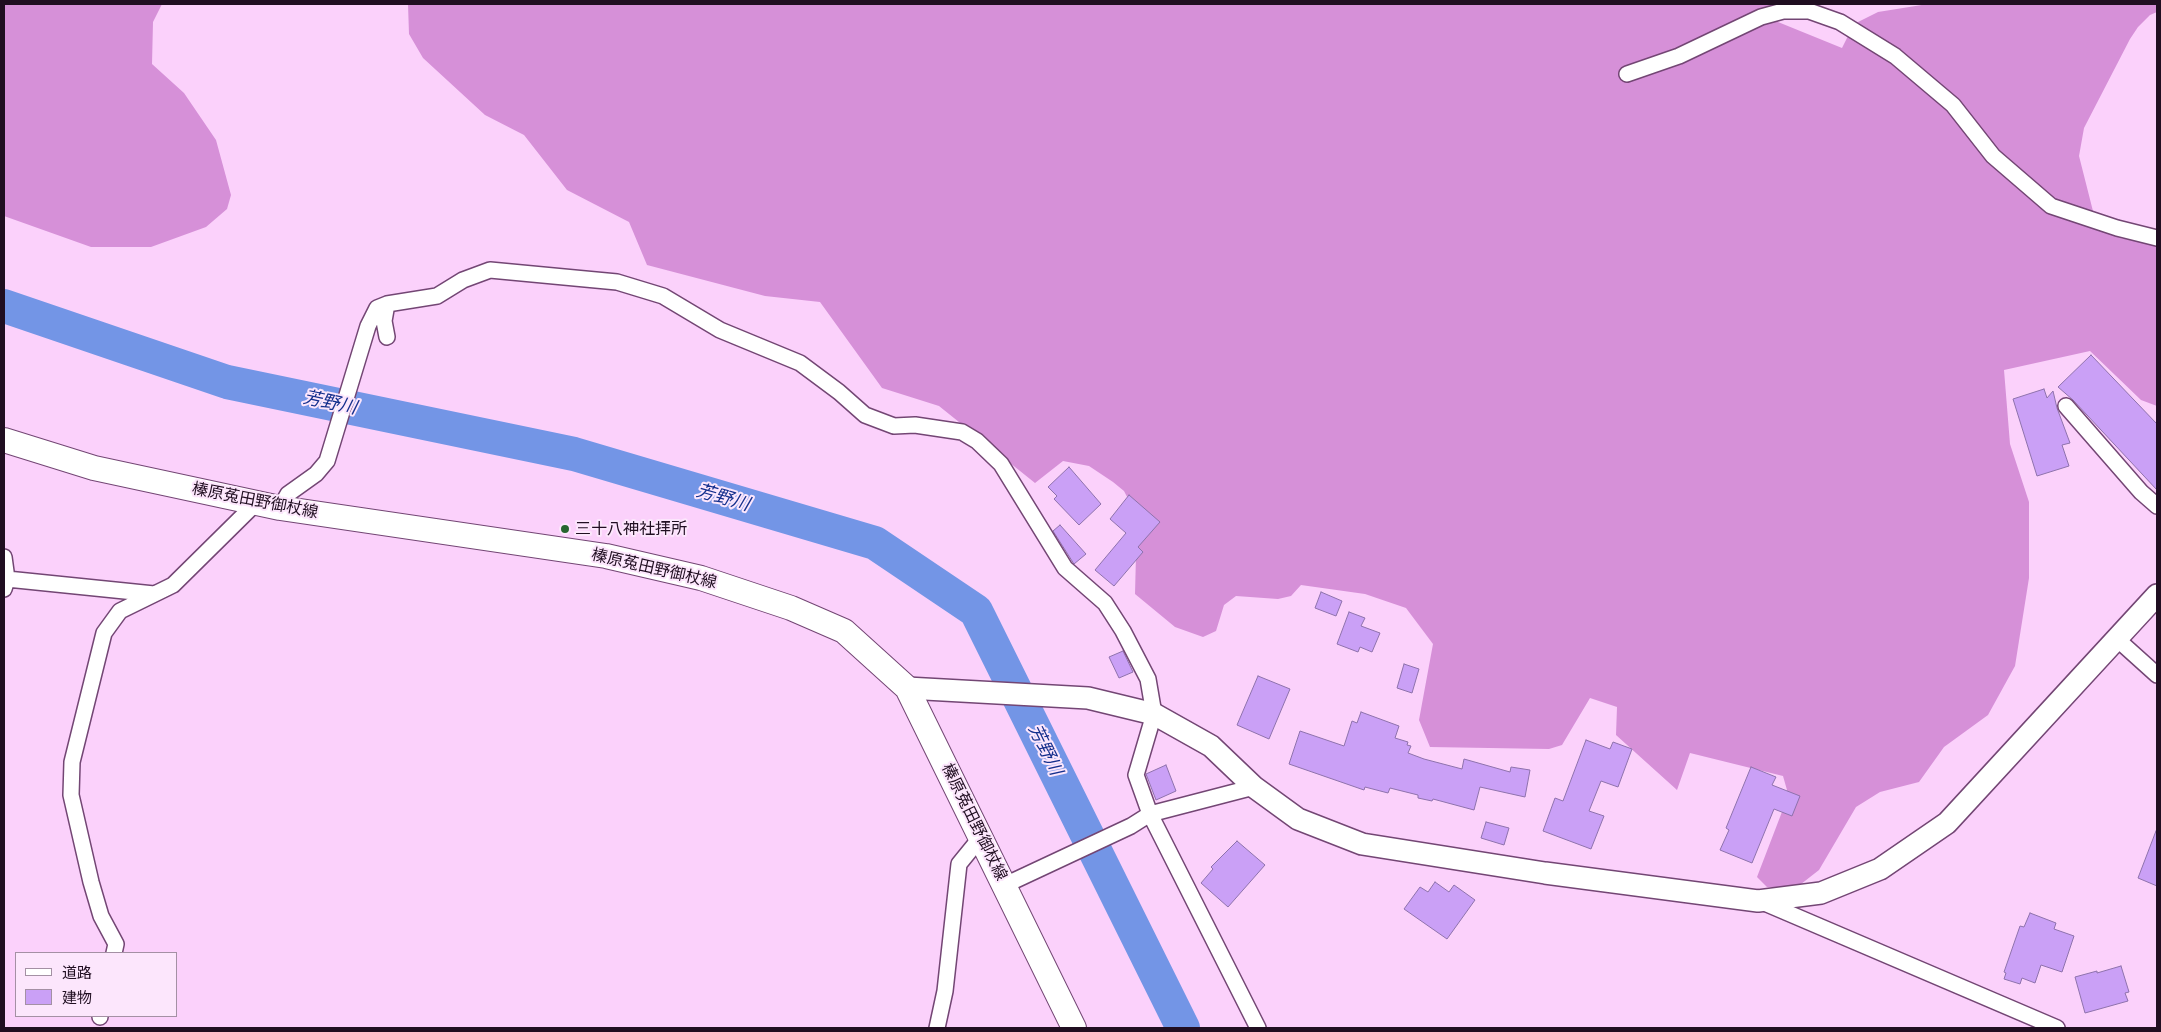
<!DOCTYPE html>
<meta charset="utf-8">
<style>
body{margin:0}
#map{position:relative;width:2161px;height:1032px;overflow:hidden;background:#fbd1fb;font-family:"Zilla Slab","Noto Sans JP",serif}
canvas{display:block}
.frame{position:absolute;inset:0;border:5px solid #200e21;pointer-events:none}
.legend{position:absolute;left:15px;top:952px;width:162px;height:65px;box-sizing:border-box;background:#fce6fc;border:1px solid #a490a4;margin:0;padding:6px 9px;list-style:none;font-size:15px;color:#200e21}
.legend li{display:flex;align-items:center;gap:10px;height:25px}
.legend b{width:25px;border:1px solid #a490a4}
</style>
<div id="map">
<canvas width="2161" height="1032"></canvas>
<div class="frame"></div>
<ul class="legend">
<li><b style="height:6px;background:#fff"></b>道路</li>
<li><b style="height:14px;background:#caa0f6"></b>建物</li>
</ul>
</div>
<script>
const ctx = document.querySelector('canvas').getContext('2d');
ctx.lineJoin = 'round';
function paint(path, color) {
  ctx.fillStyle = color;
  ctx.fill(path, 'evenodd');
}
function shape(rows) {
  const path = new Path2D();
  for (const r of rows) {
    path.moveTo(r[0], r[1]);
    for (let i = 2; i < r.length; i += 2) path.lineTo(r[i], r[i + 1]);
  }
  return path;
}
function stroke(path, color, width, dash) {
  ctx.strokeStyle = color;
  ctx.lineWidth = width;
  ctx.lineCap = dash ? 'butt' : 'round';
  ctx.setLineDash(dash || []);
  ctx.stroke(path);
}
function write(font, color, halo, rows, align = 'center') {
  ctx.font = font + ' "Zilla Slab","Noto Sans JP",serif';
  ctx.lineWidth = 4;
  ctx.setLineDash([]);
  ctx.textBaseline = 'middle';
  ctx.strokeStyle = halo;
  ctx.fillStyle = color;
  for (const [text, x, y, turn = 0] of rows) {
    ctx.save();
    ctx.translate(x, y);
    ctx.rotate((+turn || 0) * Math.PI / 180);
    ctx.textAlign = isNaN(turn) ? turn : align;
    if (halo) ctx.strokeText(text, 0, 0);
    ctx.fillText(text, 0, 0);
    ctx.restore();
  }
}
const forest = shape([
 [4,4,162,4,153,22,152,64,184,93,216,140,231,195,227,209,206,227,151,247,91,247,4,216],
 [408,4,1775,4,1778,22,1842,48,1854,24,1878,12,1928,4,2157,4,2157,12,2150,15,2138,27,2130,39,2084,128,2079,156,2096,223,2120,238,2157,245,2157,406,2141,400,2090,351,2004,370,2010,444,2029,502,2029,578,2015,666,1988,715,1944,747,1919,782,1880,792,1856,807,1819,870,1796,888,1767,887,1757,877,1785,804,1787,790,1783,776,1690,753,1677,790,1616,735,1617,707,1590,698,1562,745,1549,749,1430,747,1419,720,1433,644,1406,608,1365,594,1301,585,1291,596,1278,599,1236,596,1224,605,1216,631,1203,637,1175,627,1135,594,1137,516,1124,491,1113,482,1089,466,1063,461,1035,483,939,406,882,388,820,302,765,296,647,265,629,222,567,190,524,135,485,115,423,58,409,34]
]);
const river = shape([
 [4,306,227,382,574,454,875,543,976,611,1183,1028]
]);
const building = shape([
 [2091,355,2157,424,2157,490,2073,400,2058,387,2091,355],
 [2044,389,2047,398,2053,391,2057,408,2070,443,2062,445,2069,466,2037,476,2013,399,2044,389],
 [1069,467,1101,504,1079,525,1054,499,1057,496,1048,487,1069,467],
 [1129,495,1160,522,1138,547,1143,552,1114,586,1095,570,1126,533,1110,519,1129,495],
 [1060,525,1086,554,1074,564,1053,531,1060,525],
 [1321,592,1342,601,1336,616,1315,608,1321,592],
 [1349,612,1365,618,1361,626,1380,633,1372,652,1360,647,1358,652,1337,644,1349,612],
 [1123,651,1133,672,1119,678,1109,657,1123,651],
 [1404,664,1419,669,1412,693,1397,688,1404,664],
 [1258,676,1290,689,1269,739,1237,725,1258,676],
 [1361,712,1399,726,1395,738,1408,742,1407,745,1411,746,1408,753,1424,759,1462,769,1464,759,1510,772,1511,767,1530,770,1525,797,1480,787,1474,810,1433,799,1432,801,1418,798,1418,795,1390,788,1388,793,1365,787,1364,790,1289,764,1300,731,1344,746,1352,721,1357,723,1361,712],
 [1586,740,1610,749,1613,742,1632,749,1618,787,1601,781,1589,811,1604,816,1591,849,1543,831,1555,798,1563,801,1586,740],
 [1166,765,1176,791,1156,800,1146,774,1166,765],
 [1751,767,1776,777,1772,785,1800,796,1792,816,1774,809,1752,863,1720,850,1729,830,1726,828,1751,767],
 [1486,822,1509,828,1504,845,1481,838,1486,822],
 [2156,831,2157,831,2157,886,2138,878,2156,831],
 [1237,841,1265,865,1228,907,1201,883,1213,869,1211,867,1237,841],
 [1435,882,1449,892,1454,885,1475,900,1447,939,1404,909,1420,887,1428,892,1435,882],
 [2030,913,2056,923,2054,929,2074,936,2062,972,2041,965,2035,983,2022,978,2020,984,2004,979,2006,973,2004,972,2020,926,2024,927,2030,913],
 [2121,966,2129,992,2125,993,2128,1001,2085,1013,2075,977,2097,971,2097,973,2121,966]
]);
const street = shape([
 [1627,74,1679,56,1761,17,1783,11,1809,11,1840,22,1895,56,1953,105,1993,156,2051,206,2117,228,2157,238],
 [387,304,384,321,387,337],
 [2066,406,2141,492,2157,506],
 [280,508,288,494,316,474,327,461,368,326,377,308,387,304,437,296,463,280,490,270,617,282,663,296,720,330,800,363,839,392,865,415,894,426,915,425,962,432,977,441,1001,464,1065,568,1105,603,1123,631,1148,679,1154,714,1136,775,1150,814,1258,1028],
 [4,557,7,579,4,589],
 [7,579,154,594],
 [2117,639,2157,675],
 [1005,885,1131,826,1150,814,1254,787],
 [1760,901,2057,1028],
 [114,953,116,944,101,916,91,882,71,795,72,762,104,633,120,611,173,585,256,503],
 [100,1017,100,1016],
 [937,1028,945,991,959,864,981,837]
]);
const secondary = shape([
 [907,688,1088,698,1154,714,1211,746,1254,787,1298,819,1362,844,1545,873,1758,901,1821,893,1880,869,1947,823,2157,595]
]);
const primary = shape([
 [4,440,94,468,280,508,606,556,701,578,791,608,844,631,907,688,1074,1028]
]);
const markers = [
 [565,529,5,"#26652e"]
];
const streetNames = [
 ["榛原菟田野御杖線",255,501,11],
 ["榛原菟田野御杖線",654,569,13],
 ["榛原菟田野御杖線",974,822,64]
];
const poiNames = [
 ["三十八神社拝所",575,529]
];
const waterNames = [
 ["芳野川",330,403,12],
 ["芳野川",723,498,16],
 ["芳野川",1045,750,64]
];
paint(forest, '#d690d8');
stroke(river, '#7395e6', 34);
paint(building, '#caa0f6');
stroke(building, '#8e72ac', 1);
stroke(street, '#734674', 18);
stroke(secondary, '#734674', 24);
stroke(primary, '#734674', 26);
stroke(street, '#fff', 15);
stroke(secondary, '#fff', 21);
stroke(primary, '#fff', 24);
for (const [x, y, r, color] of markers) {
  const dot = new Path2D();
  dot.arc(x, y, r, 0, 2 * Math.PI);
  ctx.fillStyle = color;
  ctx.fill(dot);
  stroke(dot, '#fce6fc', 2);
}
write('16px', '#200e21', '#fce6fc', streetNames);
write('16px', '#200e21', '#fce6fc', poiNames, 'left');
write('italic 18px', '#15308d', '#fce6fc', waterNames);
</script>
